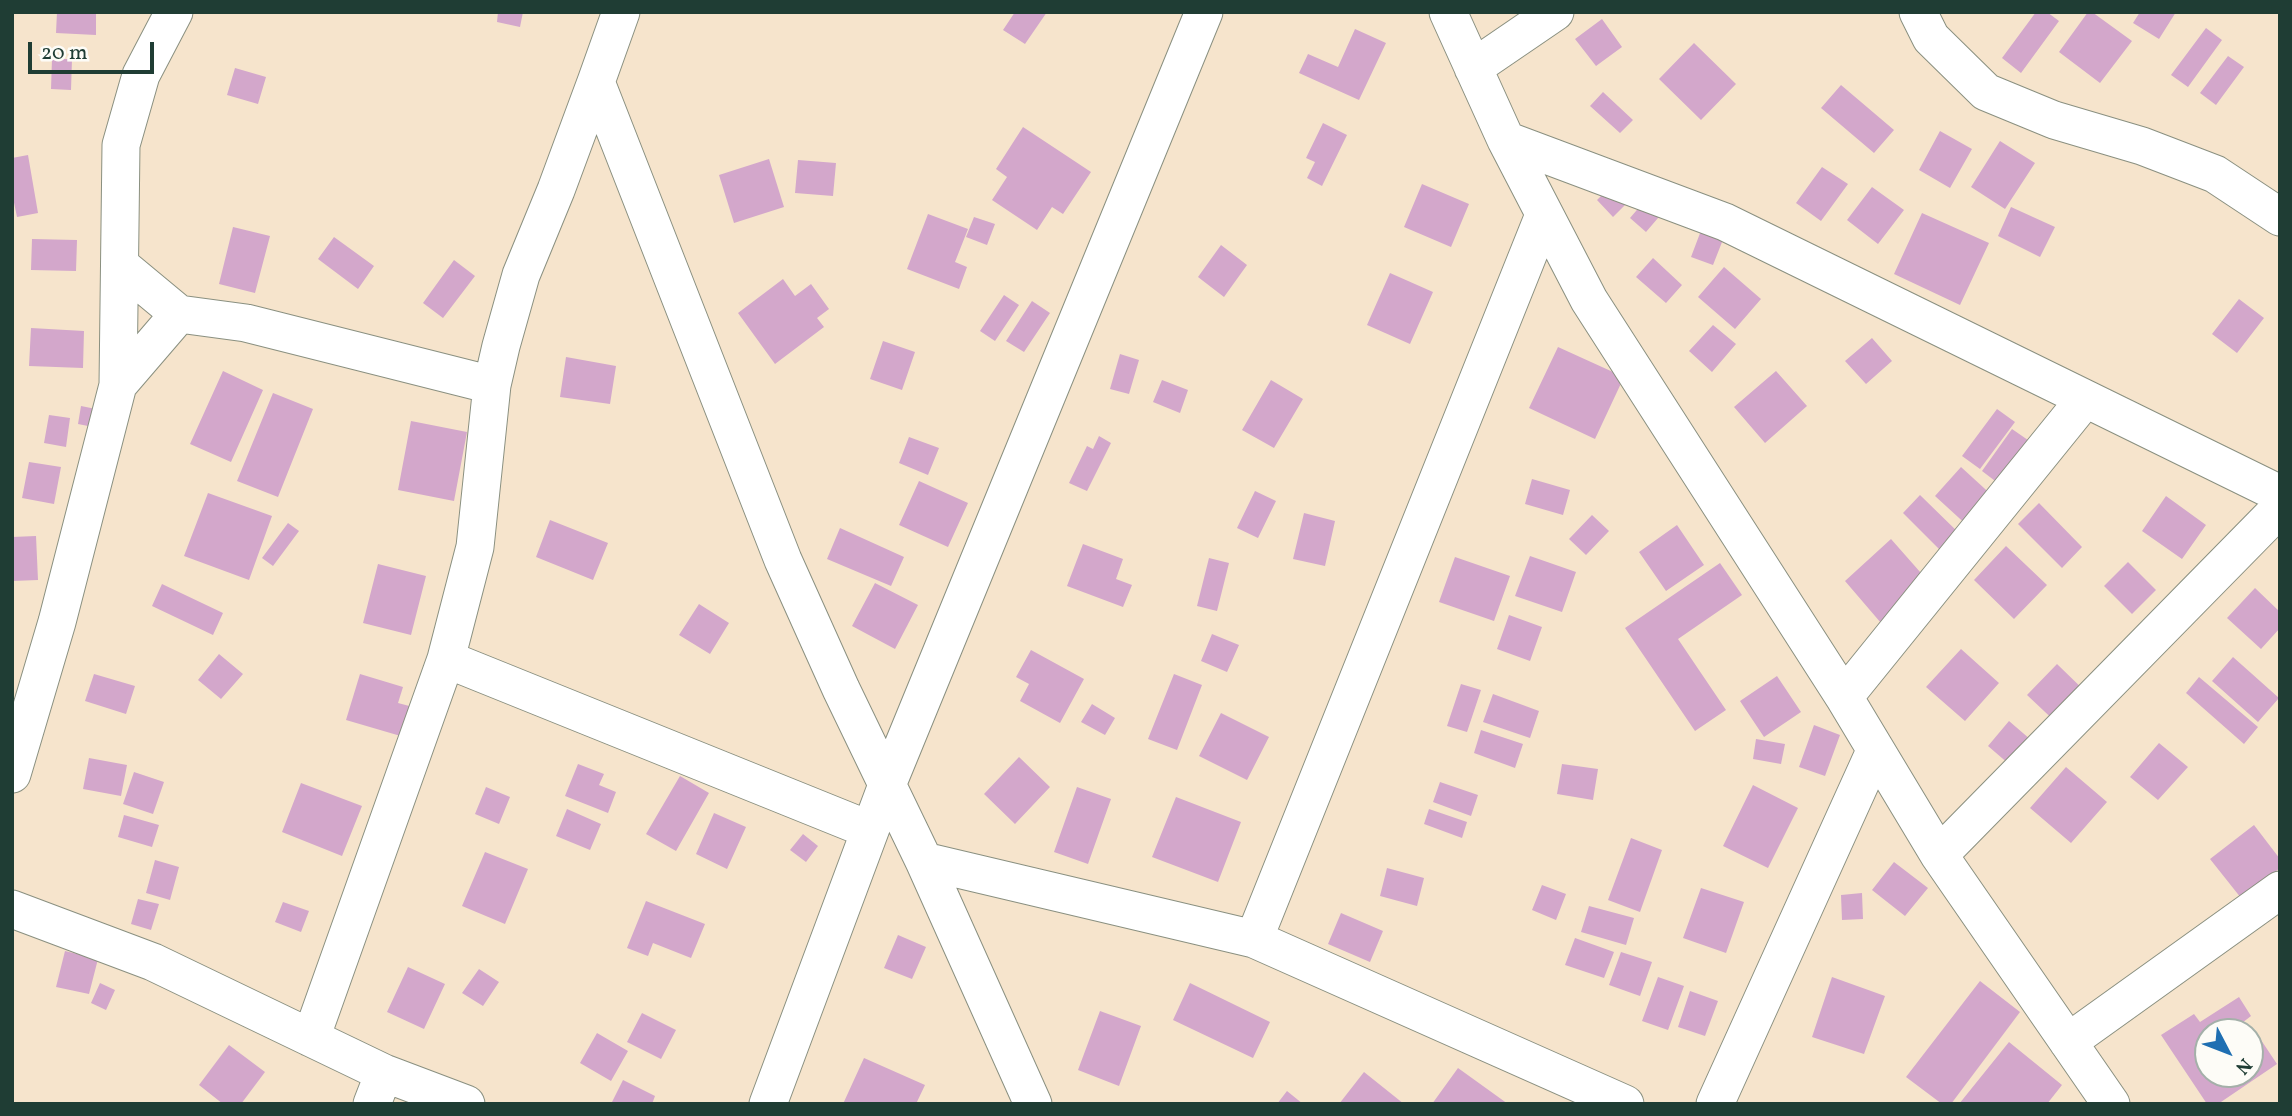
<!DOCTYPE html>
<style>
body{margin:0}
#map{position:relative;width:2292px;height:1116px;overflow:hidden;background:#f6e4cc;font-family:Vollkorn,serif}
canvas{display:block}
.frame{position:absolute;inset:0;border:14px solid #1f3d34;pointer-events:none}
.north{position:absolute;left:2194px;top:1018px;width:70px;height:70px;box-sizing:border-box;background:#fdfcf7;border:2px solid #a4b0a9;border-radius:50%;rotate:132deg;font-size:19px;font-weight:700;line-height:28px;text-align:center;color:#1f3d34}
.north::after{content:'';display:block;margin:auto;width:24px;height:32px;background:#1f6fb2;clip-path:polygon(50% 0,100% 100%,50% 72%,0 100%)}
.scale{position:absolute;left:28px;top:42px;width:126px;height:32px;box-sizing:border-box;border:4px solid #1f3d34;border-top:0;padding-left:9px;font-size:21px;line-height:24px;white-space:nowrap;color:#1f3d34;-webkit-text-stroke:5px #fdfcf7;paint-order:stroke}
</style>
<div id="map">
<canvas width="2292" height="1116"></canvas>
<div class="frame"></div>
<div class="north">N</div>
<div class="scale">20 m</div>
</div>
<script>
const ctx = document.querySelector('canvas').getContext('2d');
ctx.lineJoin = 'round';
function paint(path, color) {
  ctx.fillStyle = color;
  ctx.fill(path, 'evenodd');
}
function shape(rows) {
  const path = new Path2D();
  for (const r of rows) {
    path.moveTo(r[0], r[1]);
    for (let i = 2; i < r.length; i += 2) path.lineTo(r[i], r[i + 1]);
  }
  return path;
}
function stroke(path, color, width, dash) {
  ctx.strokeStyle = color;
  ctx.lineWidth = width;
  ctx.lineCap = dash ? 'butt' : 'round';
  ctx.setLineDash(dash || []);
  ctx.stroke(path);
}
const building = shape([
 [57,12,96,12,96,35,56,33],
 [498,12,523,12,520,27,497,22],
 [1015,12,1047,12,1025,44,1003,30],
 [2036,12,2047,12,2059,21,2021,73,2002,58],
 [2088,12,2092,12,2132,41,2100,83,2059,52],
 [2140,12,2176,12,2159,39,2133,23],
 [1602,19,1622,47,1596,66,1575,39],
 [2206,28,2222,40,2188,87,2171,75],
 [1355,29,1386,43,1359,100,1299,73,1308,54,1338,67],
 [1694,43,1736,84,1701,120,1659,79],
 [2228,56,2244,67,2216,105,2200,93],
 [52,59,72,59,71,90,51,89],
 [235,68,266,77,258,104,227,95],
 [1841,85,1894,130,1874,153,1821,108],
 [1603,92,1633,120,1620,133,1590,106],
 [1323,123,1347,135,1322,186,1307,178,1315,162,1306,158],
 [1023,127,1091,172,1063,214,1052,207,1037,230,992,200,1007,177,996,169],
 [1940,131,1972,149,1950,188,1919,170],
 [2000,141,2035,163,2005,209,1971,187],
 [28,155,38,213,17,217,12,193,12,158],
 [769,159,784,207,734,223,719,175],
 [798,160,836,163,833,196,795,193],
 [1822,167,1848,184,1821,221,1796,203],
 [1422,184,1469,204,1451,247,1404,227],
 [1612,185,1628,202,1613,217,1597,200],
 [1872,187,1904,210,1878,244,1847,220],
 [1648,197,1664,211,1646,232,1630,218],
 [2011,207,2055,227,2040,257,1998,236],
 [1922,213,1989,243,1960,305,1894,274],
 [928,214,968,229,955,262,967,267,959,289,907,269],
 [974,217,995,224,987,245,966,237],
 [233,227,270,236,255,293,219,284],
 [1702,228,1724,237,1713,265,1691,257],
 [334,237,374,266,358,289,318,259],
 [32,239,77,240,76,271,31,270],
 [1221,245,1247,265,1224,297,1198,277],
 [1653,258,1682,285,1666,303,1636,277],
 [454,260,475,276,443,318,423,303],
 [1724,267,1761,299,1735,329,1698,297],
 [1390,273,1433,292,1410,344,1367,325],
 [783,279,795,296,811,284,829,309,817,318,824,327,775,364,738,313],
 [1004,295,1019,305,995,341,980,331],
 [2239,299,2264,318,2237,353,2212,334],
 [1032,301,1050,313,1024,352,1006,341],
 [1713,325,1736,344,1712,372,1689,351],
 [31,328,84,331,83,368,29,366],
 [1872,338,1892,361,1866,384,1845,361],
 [883,341,915,352,902,390,870,379],
 [1558,347,1624,377,1595,439,1529,408],
 [1120,354,1139,360,1129,394,1110,389],
 [566,357,616,366,610,404,560,397],
 [223,371,263,390,231,462,190,444],
 [1776,371,1807,406,1765,443,1734,407],
 [1162,380,1188,390,1180,413,1153,402],
 [1271,380,1303,399,1274,448,1242,430],
 [273,393,313,409,278,497,237,481],
 [81,406,101,410,98,428,78,424],
 [1997,409,2015,422,1980,469,1962,456],
 [49,415,70,418,66,447,44,443],
 [411,421,467,432,454,501,398,490],
 [2012,429,2038,447,2007,490,1982,471],
 [1099,436,1111,443,1087,491,1069,483,1087,446,1093,449],
 [909,437,939,448,928,475,899,463],
 [29,462,61,467,54,504,22,498],
 [1961,467,1996,499,1970,528,1935,496],
 [1532,479,1570,490,1563,515,1525,504],
 [919,481,968,503,948,547,899,525],
 [1255,491,1276,501,1258,538,1237,528],
 [208,493,272,516,249,580,184,556],
 [1920,495,1964,538,1946,556,1903,513],
 [2166,496,2206,525,2182,559,2142,531],
 [2039,503,2082,547,2062,568,2018,524],
 [1304,513,1335,521,1325,566,1293,559],
 [1592,515,1609,531,1586,555,1569,539],
 [550,520,608,543,593,580,536,557],
 [288,523,299,531,273,566,262,558],
 [1677,525,1704,565,1666,591,1639,552],
 [840,528,904,557,891,586,827,559],
 [36,536,38,580,12,581,12,537],
 [1891,539,1928,581,1881,623,1845,581],
 [1083,544,1123,559,1116,579,1132,585,1123,607,1067,586],
 [2006,546,2047,585,2014,619,1974,580],
 [1530,556,1576,572,1562,612,1515,596],
 [1455,557,1510,576,1494,621,1439,602],
 [1209,558,1229,563,1217,611,1197,606],
 [2128,562,2156,590,2132,614,2104,586],
 [1720,563,1742,595,1678,639,1726,710,1695,731,1625,628],
 [378,564,426,576,411,635,363,623],
 [875,583,918,605,895,649,852,626],
 [162,584,223,613,213,635,152,606],
 [2255,588,2280,612,2280,628,2261,649,2227,618],
 [699,604,729,623,710,654,679,635],
 [1509,615,1542,627,1530,661,1497,649],
 [1212,634,1239,645,1227,672,1201,661],
 [1961,649,1999,683,1965,721,1926,687],
 [1031,650,1084,679,1060,723,1020,701,1029,684,1016,677],
 [219,654,243,674,221,699,198,680],
 [2233,657,2279,698,2258,722,2212,681],
 [2057,664,2090,696,2061,727,2027,695],
 [94,674,135,686,126,714,85,701],
 [360,674,403,687,398,703,413,707,404,737,346,720],
 [1174,674,1202,685,1177,750,1148,739],
 [1777,676,1801,712,1764,737,1740,701],
 [2199,677,2258,727,2244,744,2186,693],
 [1461,684,1481,690,1467,732,1447,726],
 [1493,694,1539,711,1530,738,1483,722],
 [1092,704,1115,718,1105,735,1081,722],
 [1221,713,1269,737,1247,780,1199,756],
 [2009,721,2038,746,2017,771,1988,746],
 [1814,725,1840,735,1825,776,1799,767],
 [1481,730,1523,744,1515,768,1474,753],
 [1756,739,1785,744,1781,764,1753,759],
 [2159,743,2188,767,2158,800,2130,777],
 [1019,757,1050,787,1015,824,984,794],
 [89,758,127,765,121,796,83,789],
 [578,764,604,774,599,785,616,792,608,813,565,796],
 [1562,764,1598,769,1593,800,1557,794],
 [2066,767,2107,802,2071,843,2030,808],
 [134,772,164,782,153,814,123,804],
 [680,776,709,793,676,851,646,834],
 [1440,782,1478,795,1471,816,1433,802],
 [301,783,362,806,342,856,282,832],
 [1753,785,1798,808,1768,868,1723,846],
 [486,787,510,797,499,824,475,814],
 [1077,787,1111,799,1088,864,1054,852],
 [1176,797,1241,822,1218,882,1152,857],
 [567,809,601,824,590,850,556,836],
 [1429,809,1467,822,1462,838,1424,824],
 [714,813,746,827,727,869,696,854],
 [124,815,159,825,152,847,118,837],
 [2254,825,2280,859,2280,868,2241,898,2210,859],
 [803,834,818,846,806,862,790,850],
 [1631,838,1662,850,1640,912,1608,900],
 [485,852,528,869,505,924,462,906],
 [155,860,179,867,170,900,146,893],
 [1894,862,1928,888,1905,916,1872,890],
 [1387,868,1424,878,1417,906,1380,896],
 [1542,885,1566,894,1556,920,1532,910],
 [1701,888,1744,902,1726,953,1683,938],
 [1862,893,1863,919,1842,920,1841,895],
 [138,899,159,904,151,930,131,924],
 [646,901,705,924,691,958,653,943,648,956,627,948],
 [283,902,309,911,301,932,275,922],
 [1589,906,1634,918,1626,945,1581,932],
 [1341,913,1383,931,1370,962,1328,944],
 [898,935,926,947,912,979,884,968],
 [1575,938,1614,952,1604,978,1565,965],
 [65,951,98,959,89,994,56,987],
 [1621,952,1652,962,1640,996,1609,985],
 [408,967,445,984,424,1029,387,1012],
 [479,969,499,982,483,1006,462,993],
 [1658,977,1684,986,1668,1030,1642,1021],
 [1832,977,1885,996,1864,1054,1812,1037],
 [1980,981,2020,1012,1951,1104,1942,1104,1906,1077],
 [100,983,115,990,106,1010,91,1003],
 [1190,983,1270,1022,1253,1058,1173,1020],
 [1690,991,1718,1001,1705,1036,1678,1027],
 [2239,997,2251,1016,2242,1023,2248,1032,2208,1032,2208,1074,2250,1074,2250,1035,2256,1043,2261,1040,2277,1064,2218,1104,2207,1104,2161,1035,2194,1014,2200,1022],
 [1100,1011,1141,1026,1119,1086,1078,1070],
 [642,1013,676,1030,661,1059,627,1042],
 [597,1033,628,1051,611,1081,580,1063],
 [2009,1042,2062,1085,2047,1104,1959,1104],
 [229,1045,265,1072,241,1104,223,1104,199,1085],
 [864,1058,925,1085,916,1104,843,1104],
 [1458,1068,1508,1104,1432,1104],
 [1364,1072,1404,1104,1339,1104],
 [623,1080,655,1096,652,1104,611,1104],
 [1287,1091,1303,1104,1277,1104]
]);
const street = shape([
 [621,12,596,82,783,560,841,689,924,861,1033,1104],
 [1448,12,1506,140,1589,300,1844,697,1939,855,2111,1104],
 [1918,12,1931,38,1986,92,2054,120,2142,146,2215,174,2280,217],
 [1473,68,1555,12],
 [1506,140,1725,222,2280,494],
 [120,265,179,314,246,323,492,385],
 [118,385,179,314],
 [446,659,870,830],
 [1844,697,2085,399],
 [12,774,57,622,118,385,121,145,141,75,174,12],
 [1939,855,2280,508],
 [924,861,1254,939,1625,1104],
 [12,909,153,962,384,1073,466,1104],
 [1254,939,1544,215],
 [311,1038,446,659,475,547,492,385,501,346,521,275,556,190,596,82],
 [2068,1042,2280,890],
 [372,1104,384,1073],
 [768,1104,887,785,1204,12],
 [1715,1104,1875,751]
]);
paint(building, '#d3a7cb');
stroke(street, '#8a9080', 39);
stroke(street, '#fff', 37);
</script>
